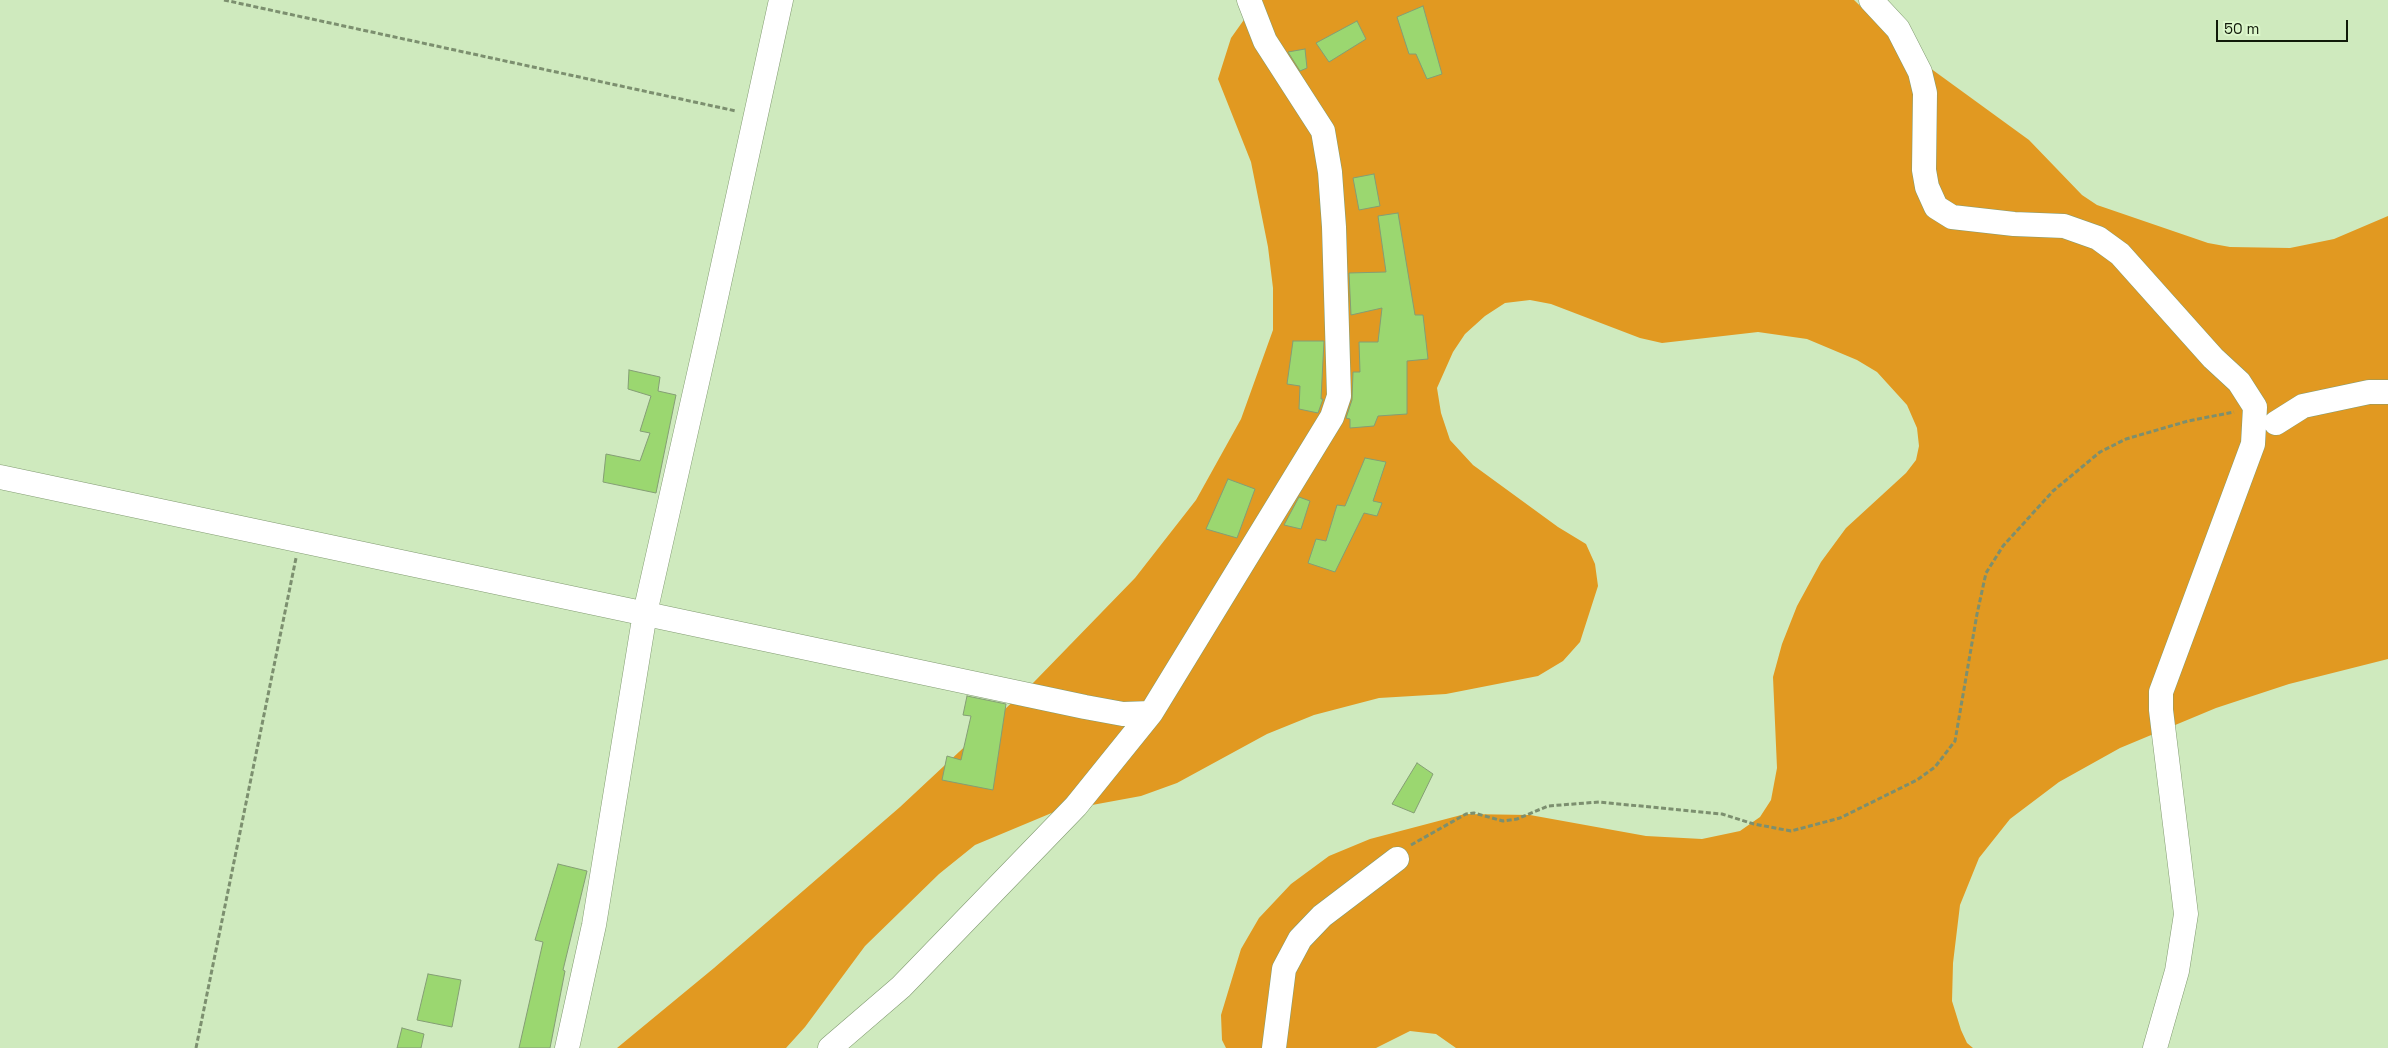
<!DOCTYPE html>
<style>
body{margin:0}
#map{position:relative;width:2388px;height:1048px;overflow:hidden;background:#cfeabe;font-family:"Space Grotesk",sans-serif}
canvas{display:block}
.scale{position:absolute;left:2216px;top:20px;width:132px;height:22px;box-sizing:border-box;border:2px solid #111a0a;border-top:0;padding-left:6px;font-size:15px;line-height:18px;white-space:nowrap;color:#111a0a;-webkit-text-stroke:4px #dcf7cb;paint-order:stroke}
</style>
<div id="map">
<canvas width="2388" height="1048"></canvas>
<div class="scale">50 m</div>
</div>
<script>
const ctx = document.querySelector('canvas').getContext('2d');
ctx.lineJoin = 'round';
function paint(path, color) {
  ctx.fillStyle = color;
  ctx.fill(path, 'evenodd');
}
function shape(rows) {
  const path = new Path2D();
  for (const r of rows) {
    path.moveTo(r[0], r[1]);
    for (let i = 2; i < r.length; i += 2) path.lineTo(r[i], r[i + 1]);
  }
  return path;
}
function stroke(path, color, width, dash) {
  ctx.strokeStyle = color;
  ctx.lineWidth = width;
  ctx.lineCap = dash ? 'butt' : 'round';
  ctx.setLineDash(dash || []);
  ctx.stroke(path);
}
const forest = shape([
 [1258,0,1854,0,1908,52,2029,140,2082,195,2097,205,2208,243,2230,247,2290,248,2334,239,2388,216,2388,659,2289,684,2216,708,2120,748,2059,782,2010,819,1979,858,1960,905,1953,963,1952,1001,1961,1030,1967,1043,1973,1048,1456,1048,1436,1034,1410,1031,1376,1048,1226,1048,1222,1040,1221,1015,1241,949,1259,918,1291,884,1329,856,1370,839,1465,814,1530,815,1646,836,1702,839,1740,831,1760,817,1771,800,1777,768,1773,677,1782,644,1797,606,1821,562,1846,528,1906,473,1916,460,1919,446,1917,428,1907,405,1877,372,1857,360,1807,339,1758,332,1662,343,1640,338,1551,304,1530,300,1505,303,1485,316,1465,334,1453,352,1437,388,1441,413,1450,440,1473,465,1558,527,1586,544,1595,564,1598,586,1580,642,1563,661,1538,676,1446,694,1379,698,1314,715,1267,734,1177,783,1141,796,1054,812,975,845,939,874,865,946,805,1027,786,1048,617,1048,714,968,900,807,1034,682,1135,578,1196,500,1241,419,1273,330,1273,288,1268,247,1251,162,1218,79,1231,38]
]);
const building = shape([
 [1423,6,1442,74,1427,79,1416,54,1409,54,1397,17,1423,6],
 [1357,21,1366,39,1329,62,1316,43,1357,21],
 [1305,49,1307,68,1300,71,1288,52,1305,49],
 [1374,174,1380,206,1359,210,1353,178,1374,174],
 [1398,213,1415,315,1423,315,1428,359,1407,361,1407,414,1378,416,1374,426,1350,428,1350,419,1346,418,1352,400,1353,372,1360,372,1359,342,1378,342,1382,308,1351,315,1349,273,1386,272,1378,216,1398,213],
 [1293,341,1324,341,1321,399,1323,399,1318,413,1299,409,1300,386,1287,384,1293,341],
 [629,370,660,377,658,391,676,395,656,493,603,482,606,454,640,461,650,433,640,431,651,396,628,389,629,370],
 [1365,458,1386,462,1373,501,1382,503,1377,516,1364,513,1335,572,1308,563,1316,539,1326,541,1337,505,1345,506,1365,458],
 [1228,479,1255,489,1237,538,1206,529,1228,479],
 [1299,497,1310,501,1301,529,1284,525,1299,497],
 [967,696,1006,704,993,790,942,780,947,756,961,760,971,716,963,715,967,696],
 [1417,763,1433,774,1414,813,1392,804,1417,763],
 [558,864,587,871,563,970,565,971,550,1048,519,1048,543,942,535,940,558,864],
 [428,974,461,980,452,1027,417,1020,428,974],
 [402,1028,424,1034,421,1048,397,1048,402,1028]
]);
const path = shape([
 [224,0,736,111],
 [1411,845,1466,814,1474,813,1503,821,1517,819,1548,806,1599,802,1722,814,1754,824,1791,831,1840,818,1917,780,1935,767,1955,741,1977,614,1986,573,2003,546,2053,491,2100,452,2126,439,2188,421,2234,412],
 [196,1048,296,558]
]);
const minor = shape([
 [1871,0,1898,29,1920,72,1925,93,1924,170,1927,187,1936,207,1952,217,2014,224,2064,226,2098,238,2120,254,2213,358,2239,382,2255,407,2253,444,2161,692,2161,710,2186,914,2177,971,2155,1048],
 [2276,423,2303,406,2369,392,2388,392],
 [0,477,1085,707,1123,714,1151,713,1332,417,1339,396,1334,227,1330,172,1323,131,1265,41,1249,0],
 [567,1048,594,925,645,613,708,334,781,0],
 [830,1048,901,987,1076,806,1151,713],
 [1274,1048,1284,969,1300,939,1322,916,1397,859]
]);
paint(forest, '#e19921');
paint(building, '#9bd770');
stroke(building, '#849e74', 1);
stroke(minor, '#829b72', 25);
stroke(path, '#7c8f6f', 3, [5, 2.5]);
stroke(minor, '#fff', 24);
</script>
